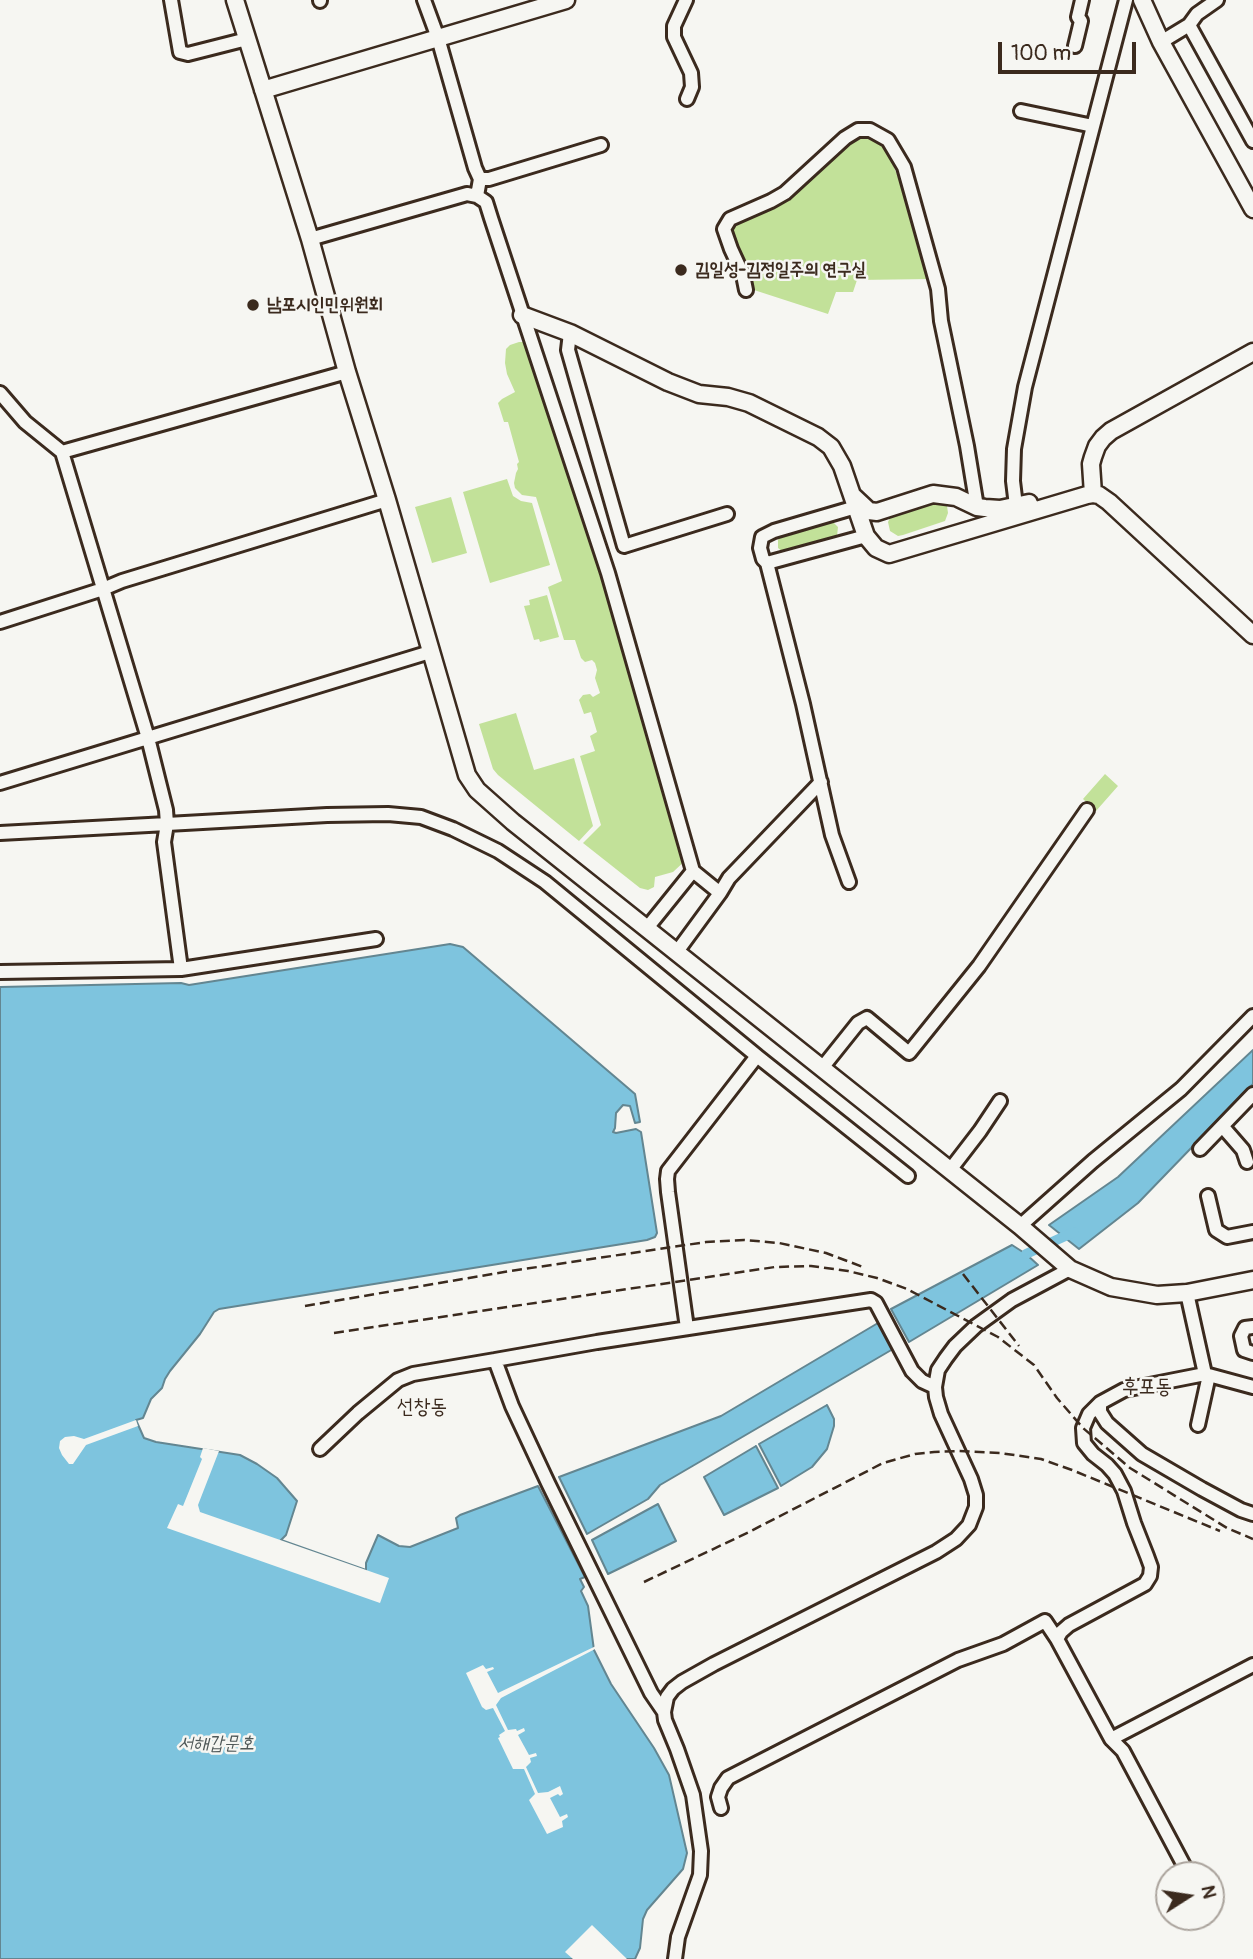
<!DOCTYPE html>
<meta charset="utf-8">
<style>
body{margin:0}
#map{position:relative;width:1253px;height:1959px;overflow:hidden;background:#f6f6f2;font-family:Pangolin,sans-serif}
canvas{display:block}
.north{position:absolute;left:1155px;top:1861px;width:70px;height:70px;box-sizing:border-box;background:#f6f6f2;border:2px solid #aba49d;border-radius:50%;rotate:78deg;font-size:19px;font-weight:700;line-height:28px;text-align:center;color:#3b2a1e}
.north::after{content:'';display:block;margin:auto;width:24px;height:32px;background:#3b2a1e;clip-path:polygon(50% 0,100% 100%,50% 72%,0 100%)}
.scale{position:absolute;left:998px;top:42px;width:138px;height:32px;box-sizing:border-box;border:4px solid #3b2a1e;border-top:0;padding-left:9px;font-size:21px;line-height:24px;white-space:nowrap;color:#3b2a1e;-webkit-text-stroke:5px #f6f6f2;paint-order:stroke}
</style>
<div id="map">
<canvas width="1253" height="1959"></canvas>
<div class="north">N</div>
<div class="scale">100 m</div>
</div>
<script>
const ctx = document.querySelector('canvas').getContext('2d');
ctx.lineJoin = 'round';
function paint(path, color) {
  ctx.fillStyle = color;
  ctx.fill(path, 'evenodd');
}
function shape(rows) {
  const path = new Path2D();
  for (const r of rows) {
    path.moveTo(r[0], r[1]);
    for (let i = 2; i < r.length; i += 2) path.lineTo(r[i], r[i + 1]);
  }
  return path;
}
function stroke(path, color, width, dash) {
  ctx.strokeStyle = color;
  ctx.lineWidth = width;
  ctx.lineCap = dash ? 'butt' : 'round';
  ctx.setLineDash(dash || []);
  ctx.stroke(path);
}
function write(font, color, halo, rows, align = 'center') {
  ctx.font = font + ' Pangolin,"Poor Story",sans-serif';
  ctx.lineWidth = 5;
  ctx.setLineDash([]);
  ctx.textBaseline = 'middle';
  ctx.strokeStyle = halo;
  ctx.fillStyle = color;
  for (const [text, x, y, turn = 0] of rows) {
    ctx.save();
    ctx.translate(x, y);
    ctx.rotate((+turn || 0) * Math.PI / 180);
    ctx.textAlign = isNaN(turn) ? turn : align;
    if (halo) ctx.strokeText(text, 0, 0);
    ctx.fillText(text, 0, 0);
    ctx.restore();
  }
}
const green = shape([
 [869,133,884,143,900,182,930,279,857,280,853,292,836,292,828,314,754,290,731,227,743,217,852,137],
 [519,342,528,342,604,574,687,859,673,872,655,877,654,887,648,890,640,888,583,843,601,825,580,756,595,751,590,736,597,732,591,712,584,714,579,700,583,695,590,694,593,697,600,693,595,678,597,670,595,663,592,660,585,662,581,658,575,640,564,640,548,587,562,581,536,497,522,495,515,488,514,483,516,473,518,469,517,464,519,462,508,422,504,422,498,403,502,399,515,392,507,374,505,363,506,349,510,345],
 [507,479,513,496,521,501,532,503,550,565,490,583,463,492],
 [451,497,467,553,432,563,415,507],
 [935,500,945,503,947,506,948,513,945,521,903,535,898,536,890,531,888,522,892,514],
 [827,522,833,522,838,527,837,536,832,540,784,553,778,548,778,540,780,537],
 [547,595,559,637,540,642,539,639,534,640,524,606,530,605,529,600],
 [516,713,534,770,574,758,593,826,579,841,498,775,493,769,479,724],
 [1105,774,1118,786,1096,811,1083,799]
]);
const water = shape([
 [450,944,463,947,635,1094,640,1122,635,1123,630,1106,623,1105,616,1113,615,1128,613,1132,616,1133,636,1129,641,1132,657,1233,655,1237,647,1240,219,1309,214,1312,200,1334,170,1371,165,1379,162,1388,151,1399,143,1418,136,1420,144,1438,156,1442,240,1455,257,1464,277,1478,297,1501,286,1535,281,1540,366,1570,366,1563,378,1535,399,1546,410,1547,458,1528,456,1518,460,1515,538,1486,585,1577,580,1579,584,1587,581,1591,588,1606,594,1650,611,1684,654,1748,669,1775,687,1853,683,1869,647,1910,643,1919,640,1948,635,1959,0,1959,0,987,181,983,189,985,450,944],
 [1253,1050,1253,1084,1138,1203,1079,1249,1049,1225,1118,1177,1253,1050],
 [1012,1245,1026,1254,1038,1265,909,1342,891,1309,1012,1245],
 [878,1323,893,1349,660,1485,648,1499,587,1534,559,1477,721,1416,878,1323],
 [827,1405,834,1419,834,1426,827,1449,812,1467,781,1486,759,1444,827,1405],
 [756,1446,778,1488,724,1515,704,1477,756,1446],
 [658,1504,676,1541,608,1574,592,1540,658,1504]
]);
const pier = shape([
 [136,1420,138,1426,86,1445,73,1464,69,1464,62,1455,59,1448,60,1441,65,1437,74,1436,84,1439],
 [203,1448,219,1451,198,1505,200,1512,389,1578,380,1603,167,1528,178,1504,183,1506,202,1459,200,1457],
 [596,1646,597,1648,501,1698,496,1705,508,1730,516,1729,517,1731,524,1728,525,1731,518,1735,529,1755,536,1753,537,1756,530,1758,531,1762,526,1767,538,1793,548,1792,560,1786,563,1794,560,1796,558,1794,550,1798,560,1817,567,1814,568,1817,562,1821,563,1827,547,1834,529,1800,535,1794,524,1769,513,1769,498,1738,500,1737,499,1735,505,1731,493,1708,486,1710,482,1707,466,1673,483,1665,486,1669,493,1667,494,1669,487,1672,498,1693],
 [592,1925,627,1959,573,1959,565,1952]
]);
const canal = shape([
 [1026,1254,1074,1232]
]);
const minor = shape([
 [171,0,180,52,188,54,247,39],
 [320,0,320,1],
 [424,0,438,38,475,168,480,179,477,196,486,202,491,218,608,573,693,871],
 [686,0,674,26,674,37,691,73,692,87,687,99],
 [1189,25,1253,141],
 [1161,42,1189,25,1197,14,1217,0],
 [1075,46,1081,21,1078,17,1082,0],
 [1021,111,1093,126],
 [480,179,489,179,601,145],
 [310,239,467,194,477,196],
 [746,290,743,275,731,249,724,229,730,219,771,201,785,193,845,138,858,130,870,130,888,140,904,167,938,289,941,321,967,446,977,507],
 [570,333,568,350,624,546,727,514],
 [0,393,25,422,62,452,148,738,166,810,167,824,327,815,388,814,421,817,453,829,498,851,545,882,757,1056],
 [62,452,347,372],
 [1017,514,1013,481,1014,449,1025,387,1126,0],
 [767,563,866,536],
 [0,622,103,589,122,581,387,500],
 [0,783,430,652],
 [0,833,167,824,164,842,181,969],
 [849,882,832,835,803,704,767,563,763,559,760,548,762,537,774,531,856,507],
 [720,893,729,878,821,782],
 [647,928,693,871,720,893,676,953],
 [0,972,181,969,376,939],
 [822,1068,858,1023,867,1018,909,1053,979,966,1087,810],
 [1223,1127,1243,1150,1247,1162],
 [1200,1149,1253,1094],
 [950,1170,980,1131,1000,1101],
 [1208,1196,1216,1230,1227,1237,1253,1232],
 [1020,1226,1093,1161,1181,1089,1253,1016],
 [1187,1293,1205,1374,1253,1387],
 [1253,1327,1245,1328,1241,1336,1244,1350,1253,1353],
 [687,1328,668,1192,667,1179,668,1171,757,1056,908,1176],
 [495,1360,597,1342,871,1300,876,1303,912,1371,922,1381,935,1387],
 [1100,1403,1100,1412,1107,1423,1142,1454,1202,1489,1241,1510,1253,1514],
 [1198,1425,1209,1375],
 [320,1449,358,1413,398,1380,413,1374,495,1360,512,1406,548,1483,651,1693,664,1712],
 [1111,1739,1253,1665],
 [721,1808,718,1797,721,1788,728,1778,958,1660,1003,1644,1045,1621,1057,1639],
 [1189,1875,1123,1751,1111,1739,1057,1639,1061,1632,1069,1625,1145,1584,1150,1576,1151,1567,1147,1556,1134,1523,1124,1491,1115,1474,1107,1465,1093,1454,1084,1443,1083,1428,1089,1414,1100,1403,1124,1390,1205,1374],
 [675,1959,678,1937,700,1875,701,1851,693,1795,677,1749,665,1720,664,1712,667,1697,673,1689,682,1682,714,1664,936,1552,956,1539,969,1525,976,1507,976,1495,971,1479,941,1414,936,1397,935,1387,938,1370,946,1358,955,1346,976,1326,1012,1300,1070,1269]
]);
const major = shape([
 [235,0,310,239,347,372,387,500,467,775,477,790,513,822,1020,1226,1070,1269,1111,1287,1157,1295,1187,1293,1253,1280],
 [1142,0,1161,42,1253,209],
 [263,90,566,0],
 [522,315,570,333,668,382,699,394,728,397,749,403,818,437,831,447,842,466,866,536,876,548,889,554,1087,495,1093,494,1091,464,1093,457,1097,446,1103,438,1111,431,1253,352],
 [1093,494,1099,495,1109,502,1253,635],
 [853,496,869,511,877,512,933,494,956,497,977,507,985,508,1000,509,1029,503]
]);
const rail = shape([
 [963,1274,1019,1346],
 [305,1306,504,1272,706,1242,744,1240,779,1243,826,1253,863,1267],
 [334,1333,775,1267,811,1266,848,1271,877,1278,907,1289,998,1337,1034,1365,1057,1398,1083,1428,1130,1468,1227,1528,1253,1539],
 [644,1582,749,1532,883,1463,915,1454,934,1452,958,1451,1000,1453,1041,1459,1072,1470,1220,1531]
]);
const markers = [
 [681,270,7,"#3b2a1e"],
 [253,305,7,"#3b2a1e"]
];
const poiNames = [
 ["김일성-김정일주의 연구실",695,270],
 ["남포시인민위원회",267,305]
];
const waterNames = [
 ["서해갑문호",216,1744]
];
const quarterNames = [
 ["후포동",1147,1388],
 ["선창동",422,1408]
];
paint(green, '#c2e199');
paint(water, '#7ec4de');
stroke(water, '#638691', 2);
paint(pier, '#f6f6f2');
stroke(canal, '#7ec4de', 10);
stroke(minor, '#3b2a1e', 18);
stroke(major, '#3b2a1e', 21);
stroke(minor, '#f6f6f2', 12);
stroke(major, '#f6f6f2', 16);
stroke(rail, '#3b2a1e', 2.5, [10, 5]);
for (const [x, y, r, color] of markers) {
  const dot = new Path2D();
  dot.arc(x, y, r, 0, 2 * Math.PI);
  ctx.fillStyle = color;
  ctx.fill(dot);
  stroke(dot, '#f6f6f2', 2.5);
}
write('bold 18px', '#3b2a1e', '#f6f6f2', poiNames, 'left');
write('italic 19px', '#4f5858', '#f6f6f2', waterNames);
write('21px', '#3b2a1e', '#f6f6f2', quarterNames);
</script>
